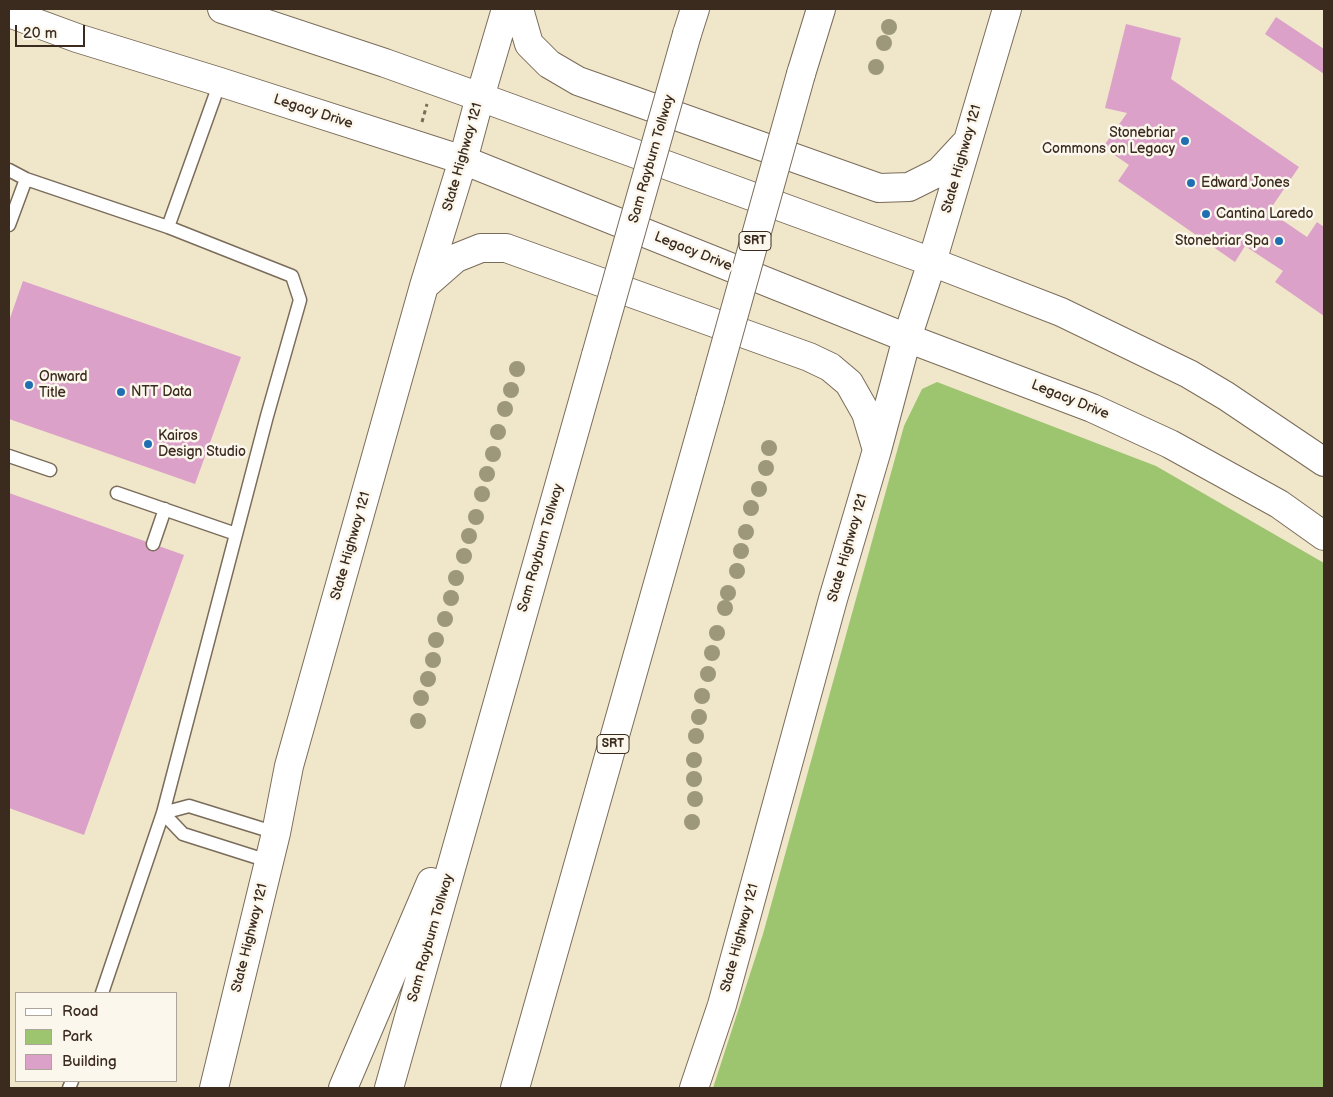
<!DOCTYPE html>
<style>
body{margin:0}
#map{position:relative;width:1333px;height:1097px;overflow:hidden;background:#f0e6ca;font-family:"Balsamiq Sans",sans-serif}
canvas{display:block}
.frame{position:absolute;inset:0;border:10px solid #3b2a1e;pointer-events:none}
.legend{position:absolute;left:15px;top:992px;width:162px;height:90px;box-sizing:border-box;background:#fbf7ec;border:1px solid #aea59a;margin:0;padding:6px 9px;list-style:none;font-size:15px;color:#3b2a1e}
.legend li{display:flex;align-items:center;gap:10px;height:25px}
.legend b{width:25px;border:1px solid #aea59a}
.scale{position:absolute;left:15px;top:25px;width:70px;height:22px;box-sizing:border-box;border:2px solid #3b2a1e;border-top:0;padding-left:6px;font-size:15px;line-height:18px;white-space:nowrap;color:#3b2a1e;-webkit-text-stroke:4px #fbf7ec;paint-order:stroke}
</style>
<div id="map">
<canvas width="1333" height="1097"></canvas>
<div class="frame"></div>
<ul class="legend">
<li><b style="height:6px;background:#fff"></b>Road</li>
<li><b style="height:14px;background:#9dc46f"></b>Park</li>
<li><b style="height:14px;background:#dca1c9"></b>Building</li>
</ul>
<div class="scale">20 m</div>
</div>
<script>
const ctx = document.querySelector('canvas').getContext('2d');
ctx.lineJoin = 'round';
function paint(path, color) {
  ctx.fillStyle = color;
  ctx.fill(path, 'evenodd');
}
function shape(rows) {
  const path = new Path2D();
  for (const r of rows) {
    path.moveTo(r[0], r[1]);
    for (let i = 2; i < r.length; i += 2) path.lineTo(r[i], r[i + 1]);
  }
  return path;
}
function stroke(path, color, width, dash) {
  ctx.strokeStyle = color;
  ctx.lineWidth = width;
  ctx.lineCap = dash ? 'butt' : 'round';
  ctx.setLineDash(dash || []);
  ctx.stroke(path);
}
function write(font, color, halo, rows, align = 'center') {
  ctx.font = font + ' "Balsamiq Sans",sans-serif';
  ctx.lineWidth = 5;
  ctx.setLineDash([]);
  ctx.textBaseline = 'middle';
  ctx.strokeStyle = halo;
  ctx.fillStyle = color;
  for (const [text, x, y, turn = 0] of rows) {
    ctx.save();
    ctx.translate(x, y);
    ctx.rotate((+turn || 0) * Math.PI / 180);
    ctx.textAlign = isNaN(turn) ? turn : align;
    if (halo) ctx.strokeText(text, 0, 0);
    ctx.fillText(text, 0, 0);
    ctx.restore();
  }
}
const green = shape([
 [937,382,1156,466,1324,563,1324,1088,713,1088,763,934,904,426,922,389]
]);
const building = shape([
 [1276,17,1324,49,1324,74,1265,34],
 [1126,24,1181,38,1171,79,1299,167,1269,211,1307,237,1317,222,1324,227,1324,316,1275,282,1283,271,1245,246,1235,262,1118,181,1129,165,1103,147,1127,113,1105,108],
 [23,281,241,357,195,484,9,419,9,321],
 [9,493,184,555,84,835,9,808]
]);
const path = shape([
 [422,122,427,104]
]);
const lane = shape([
 [9,170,26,179,168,227,292,276,300,300,267,416,163,813,102,993],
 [9,225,26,179],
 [168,227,220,82],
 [9,456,50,470],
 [117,493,236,534],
 [153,544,165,509],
 [268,861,183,834,163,813,189,806,276,833],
 [69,1088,72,1081]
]);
const secondary = shape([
 [222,9,385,63,480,97,932,262,1061,312,1189,374,1226,396,1324,462],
 [519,9,529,44,549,64,578,81,879,188,909,187,939,172,964,145],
 [9,13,77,38,220,82,463,160,907,338,1092,408,1170,444,1279,504,1324,536],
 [424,286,456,258,481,248,506,248,809,357,830,367,849,383,866,413,877,450],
 [214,1088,276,833,289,766,424,286,463,160,480,97,506,9],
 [694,1088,722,1005,833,599,877,450,907,338,932,262,1007,9]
]);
const highway = shape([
 [687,34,695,9],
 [801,74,821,9],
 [343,1088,431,882],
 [389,1088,596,355],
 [515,1088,710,400]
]);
const highwayBridge = shape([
 [596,355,687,34],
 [710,400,801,74]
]);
const trees = [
 [889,27],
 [884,43],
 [876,67],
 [517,369],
 [511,390],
 [505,409],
 [498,432],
 [769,448],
 [493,454],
 [766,468],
 [487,474],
 [759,489],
 [482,494],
 [751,508],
 [476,517],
 [746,532],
 [469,536],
 [741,551],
 [464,556],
 [737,571],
 [456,578],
 [728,593],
 [451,598],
 [725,608],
 [445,619],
 [717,633],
 [436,640],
 [712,653],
 [433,660],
 [708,674],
 [428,679],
 [702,696],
 [421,698],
 [699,717],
 [418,721],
 [696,736],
 [694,760],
 [694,779],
 [695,799],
 [692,822]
];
const markers = [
 [1185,141,5,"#1f6fb2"],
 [1191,183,5,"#1f6fb2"],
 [1206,214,5,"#1f6fb2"],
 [1279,241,5,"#1f6fb2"],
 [29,385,5,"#1f6fb2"],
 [121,392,5,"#1f6fb2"],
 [148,444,5,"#1f6fb2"]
];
const shields = [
 [755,241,32],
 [613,744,32]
];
const shieldNames = [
 ["SRT",755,241],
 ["SRT",613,744]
];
const streetNames = [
 ["Legacy Drive",313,112,18],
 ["State Highway 121",463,157,-74],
 ["Sam Rayburn Tollway",652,159,-74],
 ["State Highway 121",962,159,-74],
 ["Legacy Drive",693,252,22],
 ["Legacy Drive",1070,400,22],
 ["State Highway 121",351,546,-74],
 ["Sam Rayburn Tollway",541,548,-74],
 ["State Highway 121",848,548,-74],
 ["State Highway 121",250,938,-76],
 ["Sam Rayburn Tollway",431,938,-74],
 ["State Highway 121",740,938,-75]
];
const poiNames = [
 ["Stonebriar",1175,133,"right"],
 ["Commons on Legacy",1175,149,"right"],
 ["Edward Jones",1201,183],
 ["Cantina Laredo",1216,214],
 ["Stonebriar Spa",1269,241,"right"],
 ["Onward",39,377],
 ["Title",39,393],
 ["NTT Data",131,392],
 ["Kairos",158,436],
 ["Design Studio",158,452]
];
paint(green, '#9dc46f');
paint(building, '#dca1c9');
stroke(lane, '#7a6c5a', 15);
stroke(secondary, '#7a6c5a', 30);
stroke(highway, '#7a6c5a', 30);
stroke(path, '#7a6c5a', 3, [4, 4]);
stroke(lane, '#fff', 12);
stroke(secondary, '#fff', 28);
stroke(highway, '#fff', 28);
stroke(highwayBridge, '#7a6c5a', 30, []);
stroke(highwayBridge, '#fff', 28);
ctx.fillStyle = '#9c9879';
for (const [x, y] of trees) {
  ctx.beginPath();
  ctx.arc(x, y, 8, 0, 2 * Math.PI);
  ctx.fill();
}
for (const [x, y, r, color] of markers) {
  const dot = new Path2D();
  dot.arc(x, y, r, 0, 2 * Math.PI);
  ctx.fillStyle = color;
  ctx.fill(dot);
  stroke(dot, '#fbf7ec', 2);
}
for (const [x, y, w] of shields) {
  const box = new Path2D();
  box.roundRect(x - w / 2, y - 9.5, w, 19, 4);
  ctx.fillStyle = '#fbf7ec';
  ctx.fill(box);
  stroke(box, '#3b2a1e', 1);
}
write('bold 12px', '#3b2a1e', null, shieldNames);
write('14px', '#3b2a1e', '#fbf7ec', streetNames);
write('14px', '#3b2a1e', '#fbf7ec', poiNames, 'left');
</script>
